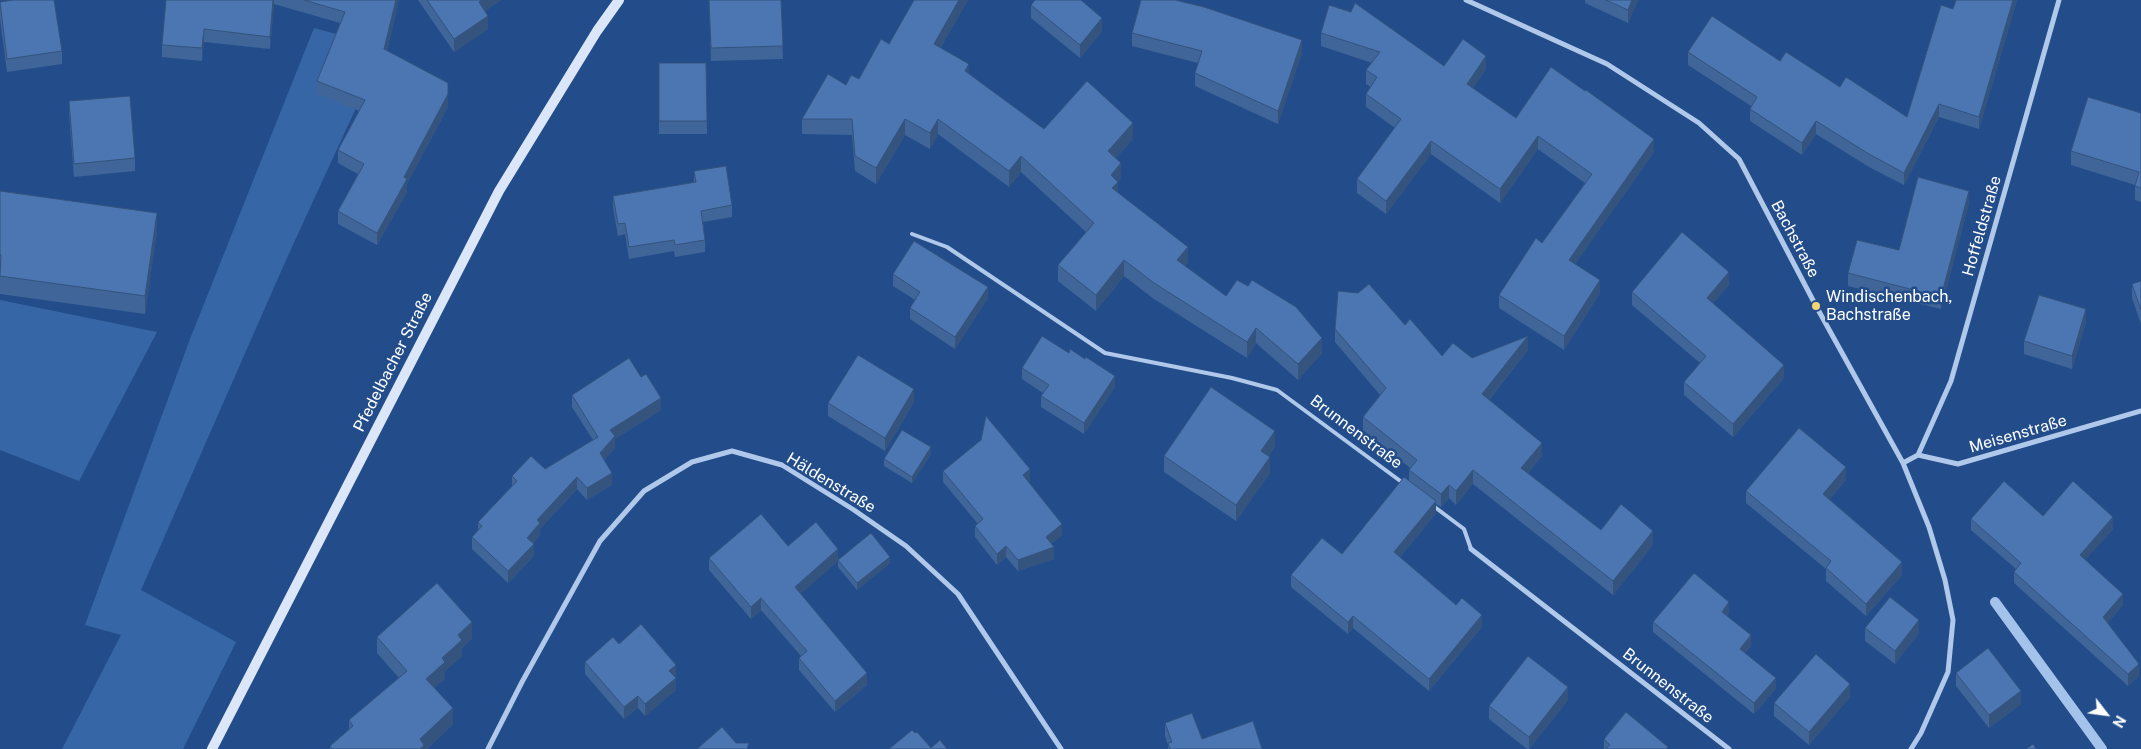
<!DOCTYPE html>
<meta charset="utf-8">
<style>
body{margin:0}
#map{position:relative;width:2141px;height:749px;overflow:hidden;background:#234d8a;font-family:"Public Sans",sans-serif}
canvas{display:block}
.north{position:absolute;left:2081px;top:689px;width:50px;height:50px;-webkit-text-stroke:4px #234d8a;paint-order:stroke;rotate:120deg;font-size:14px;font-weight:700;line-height:20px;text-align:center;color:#fff}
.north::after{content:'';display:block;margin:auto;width:18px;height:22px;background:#fff;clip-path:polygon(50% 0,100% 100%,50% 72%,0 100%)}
</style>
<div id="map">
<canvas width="2141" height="749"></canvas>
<div class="north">N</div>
</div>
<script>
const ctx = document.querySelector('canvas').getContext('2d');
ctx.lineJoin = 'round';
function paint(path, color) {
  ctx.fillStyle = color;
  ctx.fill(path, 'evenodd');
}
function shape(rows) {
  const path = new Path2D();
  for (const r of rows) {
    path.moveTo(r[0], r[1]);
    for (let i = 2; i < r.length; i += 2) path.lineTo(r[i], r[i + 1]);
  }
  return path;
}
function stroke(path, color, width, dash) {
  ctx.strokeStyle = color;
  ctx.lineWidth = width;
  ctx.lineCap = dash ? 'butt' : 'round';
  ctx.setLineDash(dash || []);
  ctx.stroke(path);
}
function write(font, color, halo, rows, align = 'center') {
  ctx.font = font + ' "Public Sans",sans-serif';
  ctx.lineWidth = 5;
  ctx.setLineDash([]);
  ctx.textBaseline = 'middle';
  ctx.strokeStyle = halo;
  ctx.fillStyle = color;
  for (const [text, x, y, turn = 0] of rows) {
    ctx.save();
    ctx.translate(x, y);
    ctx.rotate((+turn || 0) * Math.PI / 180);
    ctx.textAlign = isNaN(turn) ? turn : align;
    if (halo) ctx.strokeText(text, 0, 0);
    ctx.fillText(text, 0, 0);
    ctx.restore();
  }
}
const green = shape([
 [314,28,384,47,286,260,141,590,236,642,183,749,62,749,121,635,85,625,190,339],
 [0,300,157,332,79,481,0,450]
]);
const stream = shape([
 [1995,602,2102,749]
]);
const lane = shape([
 [912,234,947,247,1105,353,1232,378,1277,390,1403,483],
 [1432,505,1464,529,1471,549]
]);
const street = shape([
 [1466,0,1607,64,1699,123,1739,159,1816,306,1903,463,1929,527,1945,580,1953,620,1948,672,1921,733,1911,749],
 [1918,455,1951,381,2059,0],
 [1903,463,1918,455,1958,464,2141,411],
 [1471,549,1729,749],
 [488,749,522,682,600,541,644,491,692,462,732,451,782,465,854,510,906,546,958,594,1061,749]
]);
const secondary = shape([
 [212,749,499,191,597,31,619,0]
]);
const wall = shape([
 [166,0,399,0,387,50,448,107,407,184,407,192,377,245,338,224,338,211,358,174,338,163,338,150,359,111,317,94,317,81,340,23,274,4,270,49,204,42,202,61,162,57,162,45],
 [418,0,501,0,485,11,488,29,454,52],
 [709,0,781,0,783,59,711,61],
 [968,0,940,48,969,74,1044,129,1133,139,1116,158,1121,178,1118,182,1118,193,1188,262,1185,266,1226,296,1322,353,1298,380,1256,343,1247,358,1154,299,1124,276,1096,311,1058,281,1058,265,1086,232,1021,172,1009,187,938,134,930,149,905,135,876,184,855,171,852,135,802,134,802,119,846,85,859,79,889,44],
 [1585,0,1638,0,1628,23,1585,3],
 [1956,0,2017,0,1979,129,1939,117,1904,185,1869,167,1816,134,1802,155,1750,121,1750,109,1751,106,1688,65,1688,52,1780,61,1907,117,1953,9],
 [0,2,62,51,62,64,7,72,0,19],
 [1031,5,1102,31,1080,58,1031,18],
 [1132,33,1302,53,1278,124,1195,86,1195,73,1198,63,1132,46],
 [1321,33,1444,66,1486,69,1473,88,1516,118,1654,152,1575,264,1600,293,1564,350,1499,308,1499,295,1542,243,1585,183,1538,149,1500,203,1431,154,1386,214,1357,193,1357,179,1395,128,1366,107,1366,94,1371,87,1366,84,1366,70,1372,63,1321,46],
 [659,63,706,63,707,134,659,134],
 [69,101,135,158,135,171,74,177,69,114],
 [2141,113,2141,202,2135,200,2135,185,2071,165,2071,151],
 [694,171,732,205,732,217,703,222,705,240,705,252,675,257,674,251,629,259,625,234,618,236,613,208,613,196,694,183],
 [0,191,157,231,145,314,0,294],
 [1969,203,1941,309,1848,286,1848,273,1899,250],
 [893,274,988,298,955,349,910,319,910,308,915,300,893,286],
 [2141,281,2141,324,2132,298,2132,284],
 [1729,285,1713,303,1784,378,1733,437,1684,395,1684,382,1700,363,1632,305,1632,292],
 [2086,322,2072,369,2024,354,2024,341],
 [1405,325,1442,356,1472,358,1528,350,1489,400,1542,456,1528,473,1601,530,1653,545,1613,595,1473,484,1456,505,1449,498,1441,507,1436,504,1436,513,1400,557,1482,627,1429,691,1353,628,1348,634,1291,587,1291,575,1342,554,1409,481,1409,470,1410,468,1363,430,1363,417,1380,395,1335,342,1335,329],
 [1022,368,1115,387,1084,434,1041,407,1041,396,1043,393,1022,379],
 [572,395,661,410,615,439,615,448,604,460,612,485,587,500,577,489,540,529,540,535,533,543,534,556,508,583,472,549,472,537,478,531,478,522,512,486,512,476,545,469,593,440,572,407],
 [914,402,885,451,828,416,828,403],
 [1275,447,1268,456,1270,473,1236,521,1164,472,1164,456],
 [931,454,912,483,884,466,884,459],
 [943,471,1030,480,1028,482,1062,535,1051,544,1054,559,1018,571,1006,557,997,565,975,537,975,526,978,524,943,482],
 [1846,480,1829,500,1902,575,1866,616,1826,581,1826,569,1746,503,1746,491],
 [2043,516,2113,529,2085,560,2123,605,2107,624,2139,676,2128,686,2014,583,2014,572,2016,569,1971,530,1971,519],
 [788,546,838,560,890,563,857,590,838,567,838,561,800,594,867,685,835,712,799,670,799,658,801,656,761,610,751,619,709,570,709,558],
 [1729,613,1727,616,1751,646,1745,653,1776,688,1754,714,1653,632,1653,622],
 [1865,628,1919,633,1895,664,1865,641],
 [377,637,472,638,462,648,462,656,445,671,445,678,434,688,453,724,427,749,330,749,330,746,349,730,349,720,399,678,377,653],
 [619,644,676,677,675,677,676,690,645,716,638,708,624,719,585,674,585,662],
 [1956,673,2021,704,1989,728,1956,686],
 [1850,697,1809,745,1774,716,1774,703],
 [1568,700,1529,749,1527,749,1489,719,1489,706],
 [1165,723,1202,739,1262,749,1168,749,1168,745,1165,736],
 [1604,739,1668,749,1604,749]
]);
const shadedWall = shape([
 [273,0,274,0,274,4,270,49,270,37],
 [396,0,399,0,384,62,384,49],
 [482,0,501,0,479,15,479,2],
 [959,0,968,0,934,60,934,44],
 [1632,0,1638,0,1628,23,1628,10],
 [2013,0,2017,0,1979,129,1979,117],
 [488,16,488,29,454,52,454,39],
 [1102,18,1102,31,1080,58,1080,45],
 [204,29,204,42,202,61,202,48],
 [1302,40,1302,53,1278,124,1278,111],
 [1486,56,1486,69,1467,97,1467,84],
 [969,64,969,80,965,71],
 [448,94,448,107,407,184,407,192,377,245,377,233,404,177],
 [1939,104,1939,117,1904,185,1904,173],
 [905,119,905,135,876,184,876,168],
 [938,119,938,134,930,149,930,133],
 [1816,121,1816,134,1802,155,1802,143],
 [1133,123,1133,139,1108,167,1108,151],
 [1538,136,1538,149,1500,203,1500,189],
 [1654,139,1654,152,1569,273,1569,260],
 [1431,141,1431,154,1386,214,1386,201],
 [1021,156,1021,172,1009,187,1009,171],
 [1121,163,1121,178,1118,182,1118,197,1112,204,1111,175],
 [1969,191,1969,203,1941,309,1941,297],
 [157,213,157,231,145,314,145,296],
 [1188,247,1188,262,1177,276,1177,260],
 [1124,260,1124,276,1096,311,1096,295],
 [1729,272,1729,285,1707,311,1707,298],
 [1600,280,1600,293,1564,350,1564,336],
 [988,287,988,298,955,349,955,337],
 [2086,309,2086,322,2072,369,2072,356],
 [1256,328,1256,343,1247,358,1247,342],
 [1528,336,1528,350,1482,408,1482,394],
 [1322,338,1322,353,1298,380,1298,364],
 [1784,365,1784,378,1733,437,1733,424],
 [1115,376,1115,387,1084,434,1084,423],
 [914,389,914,402,885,451,885,438],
 [661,398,661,410,615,439,615,448,600,465,600,453,610,430],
 [1275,431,1275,447,1261,467,1261,451],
 [1542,443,1542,456,1521,481,1521,468],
 [931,447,931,454,912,483,912,477],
 [1270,457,1270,473,1236,521,1236,505],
 [1846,467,1846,480,1823,507,1823,494],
 [1030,469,1030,480,1023,486,1023,475],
 [1473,470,1473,484,1456,505,1456,491],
 [612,473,612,485,587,500,587,488],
 [577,477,577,489,540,529,540,535,527,550,527,538,537,520],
 [1449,485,1449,498,1441,507,1441,494],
 [1436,501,1436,513,1394,564,1394,552],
 [2113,517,2113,529,2080,566,2080,555],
 [1062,524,1062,535,1046,548,1046,537],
 [1653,531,1653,545,1613,595,1613,581],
 [534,544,534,556,508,583,508,571],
 [1006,546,1006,557,997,565,997,554],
 [1054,547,1054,559,1018,571,1018,560],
 [838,549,838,561,795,599,795,587],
 [890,557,890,563,857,590,857,583],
 [1902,562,1902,575,1866,616,1866,604],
 [2123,594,2123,605,2103,629,2103,617],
 [761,598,761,610,751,619,751,607],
 [1729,602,1729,613,1722,622,1722,612],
 [1482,615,1482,627,1429,691,1429,679],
 [1353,616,1353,628,1348,634,1348,622],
 [1919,620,1919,633,1895,664,1895,651],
 [472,622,472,638,462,648,462,656,445,671,445,678,426,695,426,679,458,635],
 [1751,635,1751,646,1740,659,1740,649],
 [2139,664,2139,676,2128,686,2128,674],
 [676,665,676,677,669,683,669,671],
 [867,673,867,685,835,712,835,701],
 [676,678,676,690,645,716,645,704],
 [1776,678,1776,688,1754,714,1754,703],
 [1850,684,1850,697,1809,745,1809,732],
 [1568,687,1568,700,1529,749,1529,737],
 [2021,691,2021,704,1989,728,1989,715],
 [638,696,638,708,624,719,624,707],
 [453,708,453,724,427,749,420,749,420,739]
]);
const building = shape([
 [13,0,54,0,62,51,7,59,0,2,13,0],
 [166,0,273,0,270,37,204,29,202,48,162,45,166,0],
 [304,0,396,0,384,49,448,83,448,94,404,177,407,179,377,233,338,211,364,164,338,150,365,100,317,81,345,12,304,0],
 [427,0,482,0,479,2,488,16,454,39,427,0],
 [709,0,781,0,783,46,711,48,709,0],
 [914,0,959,0,934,44,969,64,965,71,1044,129,1087,81,1133,123,1108,151,1121,163,1111,175,1118,182,1112,188,1188,247,1177,260,1226,296,1237,280,1248,286,1252,280,1296,307,1322,338,1298,364,1256,328,1247,342,1154,283,1124,260,1096,295,1058,265,1094,223,1021,156,1009,171,938,119,930,133,905,119,876,168,855,156,852,119,802,119,828,74,846,85,851,75,859,79,881,39,889,44,914,0],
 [1035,0,1081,0,1102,18,1080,45,1031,5,1035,0],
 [1141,0,1175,0,1204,7,1302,40,1278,111,1195,73,1202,51,1132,33,1141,0],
 [1606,0,1632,0,1628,10,1606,0],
 [1956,0,2013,0,1979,117,1939,104,1904,173,1869,154,1816,121,1802,143,1750,109,1757,97,1688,52,1712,16,1780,61,1786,52,1840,87,1846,77,1907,117,1941,5,1953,9,1956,0],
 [1355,3,1444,66,1463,39,1486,56,1467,84,1516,118,1551,67,1585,91,1586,90,1654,139,1569,260,1600,280,1564,336,1499,295,1536,238,1542,243,1592,174,1538,136,1500,189,1431,141,1386,201,1357,179,1401,119,1366,94,1377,77,1366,70,1380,52,1321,33,1329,5,1351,12,1355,3],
 [659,63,706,63,707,121,659,121,659,63],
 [130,96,135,158,74,164,69,101,130,96],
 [2088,97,2141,113,2141,188,2135,186,2139,172,2071,151,2088,97],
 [726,166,732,205,701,211,705,240,675,245,674,240,629,247,625,223,618,224,613,196,696,182,694,171,726,166],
 [1918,177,1969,191,1941,297,1848,273,1857,240,1899,250,1918,177],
 [0,191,157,213,145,296,0,276,1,255,0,255,0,191],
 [1682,232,1729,272,1707,298,1784,365,1733,424,1684,382,1706,356,1632,292,1682,232],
 [914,241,988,287,955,337,910,308,920,292,893,274,914,241],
 [2141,281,2141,310,2132,284,2141,281],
 [1369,284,1405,325,1410,319,1442,356,1453,343,1472,358,1528,336,1482,394,1542,443,1521,468,1601,530,1621,504,1653,531,1613,581,1473,470,1456,491,1449,485,1441,494,1409,470,1417,460,1363,417,1386,388,1335,329,1338,291,1358,293,1369,284],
 [2039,295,2086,309,2072,356,2024,341,2039,295],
 [1042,336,1069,353,1070,349,1085,359,1086,357,1115,376,1084,423,1041,396,1049,385,1022,368,1042,336],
 [858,355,914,389,885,438,828,403,858,355],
 [629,358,641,377,646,374,661,398,610,430,615,436,600,453,612,473,587,488,577,477,537,520,540,523,527,538,534,544,508,571,472,537,482,526,478,522,517,481,512,476,531,456,545,469,598,437,572,395,629,358],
 [1211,387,1275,431,1261,451,1270,457,1236,505,1164,456,1211,387],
 [986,416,1030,469,1023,475,1062,524,1046,537,1054,547,1018,560,1006,546,997,554,975,526,983,519,943,471,981,440,986,416],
 [1799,428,1846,467,1823,494,1902,562,1866,604,1826,568,1831,561,1746,491,1799,428],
 [902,430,931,447,912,477,884,459,902,430],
 [1404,477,1436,501,1394,552,1456,605,1462,598,1482,615,1429,679,1353,616,1348,622,1291,575,1322,538,1342,554,1404,477],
 [2004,481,2043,516,2073,481,2113,517,2080,555,2123,594,2103,617,2139,664,2128,674,2014,572,2021,563,1971,519,2004,481],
 [761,514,788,546,816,522,838,549,795,587,867,673,835,701,799,658,807,651,761,598,751,607,709,558,761,514],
 [871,533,890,557,857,583,838,560,871,533],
 [1694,573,1729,602,1722,612,1751,635,1740,649,1776,678,1754,703,1653,622,1694,573],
 [437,583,472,622,458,635,462,640,442,658,445,662,426,679,453,708,420,739,424,745,420,749,332,749,330,746,353,726,349,720,407,671,377,637,437,583],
 [1890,597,1919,620,1895,651,1865,628,1890,597],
 [641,624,676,665,669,671,676,678,645,704,638,696,624,707,585,662,613,637,619,644,641,624],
 [1988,648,2021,691,1989,715,1956,673,1988,648],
 [1816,654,1850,684,1809,732,1774,703,1816,654],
 [1528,656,1568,687,1529,737,1489,706,1528,656],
 [1626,712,1668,747,1666,749,1606,749,1610,745,1604,739,1626,712],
 [1192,713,1202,739,1253,721,1262,749,1170,749,1168,743,1172,742,1165,723,1192,713],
 [722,727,736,743,749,743,747,749,697,749,722,727],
 [912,730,915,733,917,732,931,748,940,740,947,749,889,749,912,730],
 [2033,744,2036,749,2026,749,2033,744]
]);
const markers = [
 [1816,306,5,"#f5d473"]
];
const streetNames = [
 ["Hoffeldstraße",1982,226,-74],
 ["Bachstraße",1795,239,62],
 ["Pfedelbacher Straße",393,362,-63],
 ["Brunnenstraße",1356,432,37],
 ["Meisenstraße",2018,434,-16],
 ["Häldenstraße",831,483,31],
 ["Brunnenstraße",1668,686,38]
];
const poiNames = [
 ["Windischenbach,",1826,297],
 ["Bachstraße",1826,315]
];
paint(green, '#3766a7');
stroke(stream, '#a4c3eb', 10);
stroke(lane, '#b0c8ea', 4);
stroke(street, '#b0c8ea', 5);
stroke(secondary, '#dbe7f8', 10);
paint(wall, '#406599');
paint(shadedWall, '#34537d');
paint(building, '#4b76b2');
stroke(building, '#34537d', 1);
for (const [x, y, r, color] of markers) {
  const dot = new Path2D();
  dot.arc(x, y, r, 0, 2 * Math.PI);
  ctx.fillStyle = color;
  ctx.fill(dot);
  stroke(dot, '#234d8a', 2);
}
write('16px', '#fff', '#234d8a', streetNames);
write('16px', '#fff', '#234d8a', poiNames, 'left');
</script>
